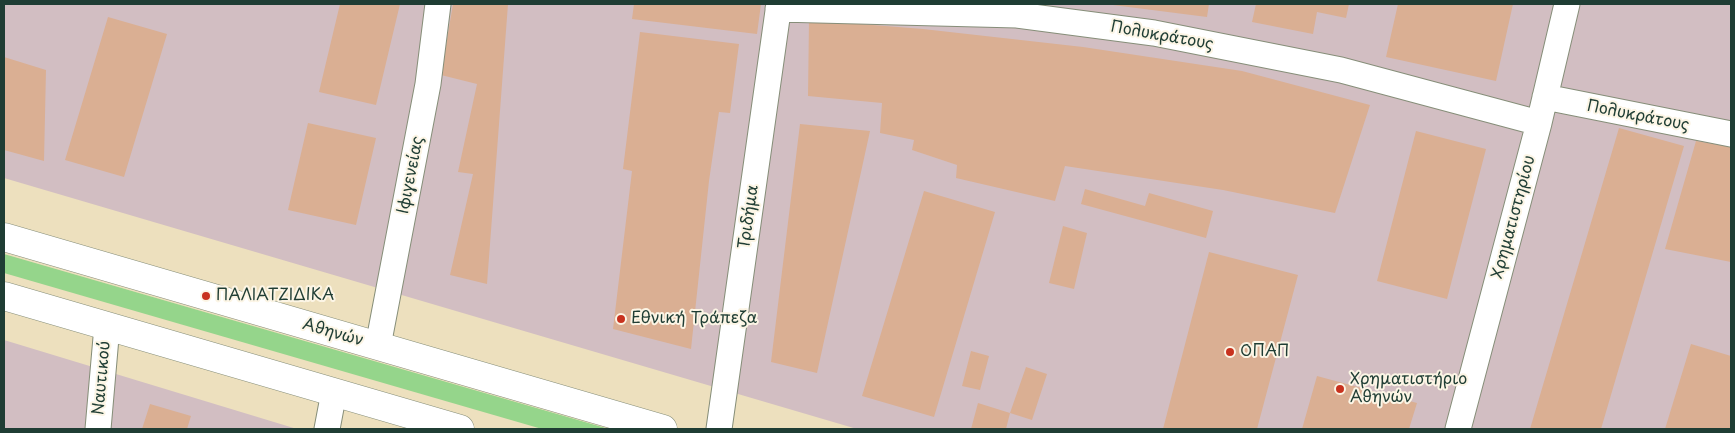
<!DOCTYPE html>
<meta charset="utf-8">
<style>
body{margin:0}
#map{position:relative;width:1735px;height:433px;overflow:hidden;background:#ede0be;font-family:"Playpen Sans",sans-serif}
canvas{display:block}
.frame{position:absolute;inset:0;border:5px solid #1f3d34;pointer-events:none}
</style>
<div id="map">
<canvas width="1735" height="433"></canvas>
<div class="frame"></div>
</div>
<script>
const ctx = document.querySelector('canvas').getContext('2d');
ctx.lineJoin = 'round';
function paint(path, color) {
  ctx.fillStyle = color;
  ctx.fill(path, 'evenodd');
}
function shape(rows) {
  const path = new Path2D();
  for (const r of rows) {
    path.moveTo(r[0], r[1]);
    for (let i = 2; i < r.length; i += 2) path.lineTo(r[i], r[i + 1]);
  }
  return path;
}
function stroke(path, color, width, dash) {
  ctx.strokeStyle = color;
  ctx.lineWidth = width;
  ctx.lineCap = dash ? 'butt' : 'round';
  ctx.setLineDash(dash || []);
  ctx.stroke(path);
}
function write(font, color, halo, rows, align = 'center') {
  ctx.font = font + ' "Playpen Sans",sans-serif';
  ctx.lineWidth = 4;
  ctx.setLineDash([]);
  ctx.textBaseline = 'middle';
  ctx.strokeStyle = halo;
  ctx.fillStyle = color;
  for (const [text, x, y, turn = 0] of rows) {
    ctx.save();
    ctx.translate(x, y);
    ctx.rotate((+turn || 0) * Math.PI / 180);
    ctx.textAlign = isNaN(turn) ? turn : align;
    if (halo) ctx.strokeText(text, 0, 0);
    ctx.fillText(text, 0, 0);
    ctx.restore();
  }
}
const industrial = shape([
 [4,4,1731,4,1731,134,1725,155,1731,157,1731,429,857,429,4,178],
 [4,340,297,429,4,429]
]);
const green = shape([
 [4,254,609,429,542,429,4,273]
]);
const building = shape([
 [340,4,400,4,376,105,319,92],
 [453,4,508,4,487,284,450,275,473,174,458,172,477,84,441,75],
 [634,4,761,4,757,34,632,19],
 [1105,4,1209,4,1207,17],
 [1256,4,1349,4,1346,18,1317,12,1313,34,1252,22],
 [1398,4,1513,4,1496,81,1386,57],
 [108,17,167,34,124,177,65,160],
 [809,20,923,29,1083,47,1242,71,1370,105,1335,213,1223,190,1065,166,1055,201,956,178,957,165,912,150,914,140,880,133,882,103,808,96],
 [640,32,739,44,730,113,719,112,709,181,691,349,613,329,632,171,623,169],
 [4,57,46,70,44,161,4,150],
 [308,123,376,138,356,225,288,210],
 [800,124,870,131,817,373,771,362],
 [1619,128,1684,146,1601,429,1530,429],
 [1416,131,1486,149,1447,299,1377,281],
 [1696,141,1731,147,1731,262,1665,249],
 [1085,189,1145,206,1149,193,1213,211,1206,238,1081,204],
 [924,191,995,212,934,417,862,396],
 [1063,226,1087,233,1074,289,1049,283],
 [1209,252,1298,275,1257,429,1163,429],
 [1691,344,1731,356,1731,429,1665,429],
 [971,351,989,356,980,390,962,386],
 [1026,367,1047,374,1032,420,1010,413],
 [1317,376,1417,403,1409,429,1302,429],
 [978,403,1010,413,1006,429,971,429],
 [150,404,191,416,187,429,142,429]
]);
const street = shape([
 [778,9,1017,15,1154,33,1341,70,1539,123],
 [1545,97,1731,134],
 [378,346,428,84,438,4],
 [98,429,107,326],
 [327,429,334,392],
 [719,429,779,4],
 [1458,429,1539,123,1567,4]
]);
const highway = shape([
 [4,237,663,429],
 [4,296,460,429]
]);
const markers = [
 [206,296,5,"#c8321e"],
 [621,319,5,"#c8321e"],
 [1230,352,5,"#c8321e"],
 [1340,389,5,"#c8321e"]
];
const streetNames = [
 ["Πολυκράτους",1162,36,10],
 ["Πολυκράτους",1638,116,11],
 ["Ιφιγενείας",411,175,-79],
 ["Τριδήμα",749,217,-82],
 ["Χρηματιστηρίου",1514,217,-75],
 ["Αθηνών",333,333,16],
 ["Ναυτικού",102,378,-85]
];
const poiNames = [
 ["ΠΑΛΙΑΤΖΙΔΙΚΑ",216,296],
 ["Εθνική Τράπεζα",631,319],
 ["ΟΠΑΠ",1240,352],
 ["Χρηματιστήριο",1350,380],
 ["Αθηνών",1350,398]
];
paint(industrial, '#d2bec2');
paint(green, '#95d58b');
paint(building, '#daaf93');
stroke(street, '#868e79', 27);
stroke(highway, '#868e79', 29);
stroke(street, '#fff', 25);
stroke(highway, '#fff', 28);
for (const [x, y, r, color] of markers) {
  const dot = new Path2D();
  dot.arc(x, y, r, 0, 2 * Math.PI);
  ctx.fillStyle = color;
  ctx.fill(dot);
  stroke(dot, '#fcf5e5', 2);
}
write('16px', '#1f3d34', '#fcf5e5', streetNames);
write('16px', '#1f3d34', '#fcf5e5', poiNames, 'left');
</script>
